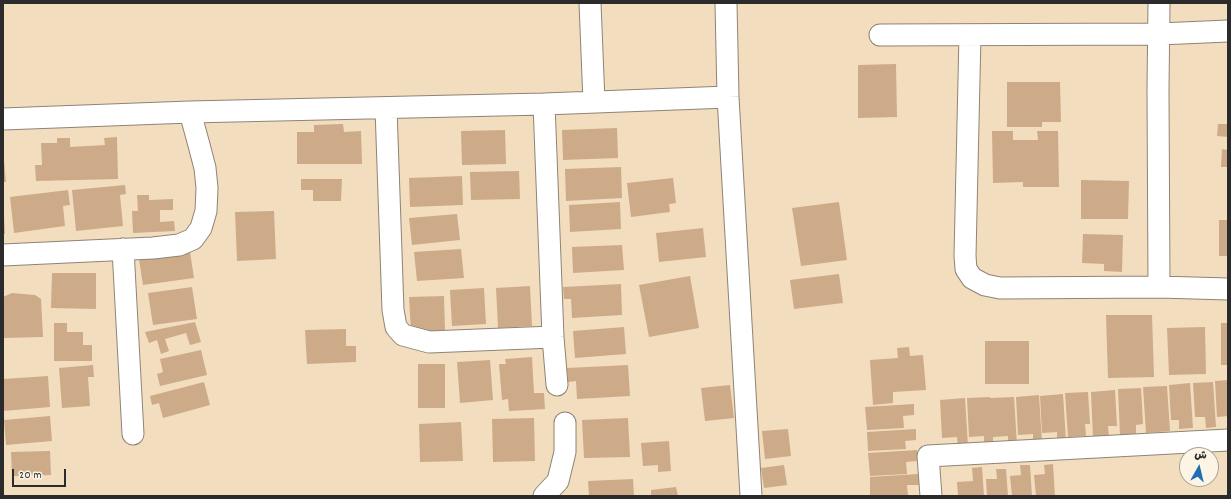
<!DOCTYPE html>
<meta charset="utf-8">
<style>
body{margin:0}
#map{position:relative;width:1231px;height:499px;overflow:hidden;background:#f3ddbf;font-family:Dekko,"Playpen Sans Arabic",sans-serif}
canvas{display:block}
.frame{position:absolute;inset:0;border:4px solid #2b2b2b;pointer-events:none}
.north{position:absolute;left:1179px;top:447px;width:40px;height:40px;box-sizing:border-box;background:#fcf5e5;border:1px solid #a8a49b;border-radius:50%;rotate:8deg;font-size:11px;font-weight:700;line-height:16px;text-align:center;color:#2b2b2b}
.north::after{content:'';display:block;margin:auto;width:14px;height:18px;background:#1f6fb2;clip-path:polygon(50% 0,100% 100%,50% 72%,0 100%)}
.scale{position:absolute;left:12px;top:469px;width:54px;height:18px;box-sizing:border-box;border:2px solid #2b2b2b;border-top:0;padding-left:5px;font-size:12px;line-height:14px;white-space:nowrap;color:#2b2b2b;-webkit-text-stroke:3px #fcf5e5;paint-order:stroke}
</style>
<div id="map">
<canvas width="1231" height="499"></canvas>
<div class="frame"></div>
<div class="north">ش</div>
<div class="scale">20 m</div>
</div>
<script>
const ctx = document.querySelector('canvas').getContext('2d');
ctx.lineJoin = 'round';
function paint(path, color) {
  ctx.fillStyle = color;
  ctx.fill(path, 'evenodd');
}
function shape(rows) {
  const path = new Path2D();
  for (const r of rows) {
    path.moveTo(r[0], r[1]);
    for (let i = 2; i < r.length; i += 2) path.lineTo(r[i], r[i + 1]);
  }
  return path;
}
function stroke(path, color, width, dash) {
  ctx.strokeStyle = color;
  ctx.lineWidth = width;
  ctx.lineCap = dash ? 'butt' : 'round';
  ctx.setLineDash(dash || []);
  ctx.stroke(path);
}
const building = shape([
 [896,64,897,117,858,118,858,65],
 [1007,82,1060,82,1061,122,1042,122,1042,127,1007,127],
 [343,124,344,132,361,131,362,164,297,164,297,132,314,132,314,125],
 [1218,124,1228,124,1228,137,1217,136],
 [617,128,618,158,563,160,562,130],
 [505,130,506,164,462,165,461,131],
 [992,131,1013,131,1013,140,1038,140,1037,131,1058,131,1059,187,1023,187,1023,182,993,183],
 [117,137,118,179,36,181,35,165,42,165,41,143,57,143,57,138,70,138,70,147,105,145,104,138],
 [1222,149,1228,150,1228,167,1221,167],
 [3,161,4,161,6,182,3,182],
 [621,167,622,198,566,201,565,169],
 [519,171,520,199,471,200,470,172],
 [462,176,463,205,410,207,409,178],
 [673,178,676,203,669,204,670,212,631,217,627,183],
 [301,179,342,179,341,201,313,201,313,190,301,190],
 [1081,180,1129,181,1128,219,1081,219],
 [125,185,126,194,120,195,123,226,76,231,72,190],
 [68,190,70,205,63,206,65,226,14,233,10,197],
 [137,195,149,195,149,200,173,199,173,210,160,210,160,222,174,221,175,231,133,233,132,211,138,211],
 [620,202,621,229,570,232,569,205],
 [839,202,847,260,801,266,792,208],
 [274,211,276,259,237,261,235,212],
 [457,214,460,240,412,245,409,218],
 [3,216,4,216,5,234,3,234],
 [1219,220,1228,220,1228,256,1219,256],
 [703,228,706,257,659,262,656,233],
 [1083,234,1123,235,1122,272,1104,271,1104,264,1082,263],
 [622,245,624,270,573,273,572,247],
 [461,249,464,278,417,281,414,252],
 [190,252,194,278,143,285,139,259],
 [52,273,96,273,96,309,51,308],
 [839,274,843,303,794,309,790,280],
 [690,276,699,328,649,337,639,285],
 [621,284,622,315,572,318,571,299,564,299,563,287],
 [530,286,532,326,498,328,496,288],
 [192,287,197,319,153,325,148,293],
 [484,288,486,324,452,326,450,290],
 [12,293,35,295,41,299,43,337,3,338,3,297],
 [444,296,445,330,411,332,409,297],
 [1106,315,1152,315,1154,377,1108,378],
 [195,322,201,342,190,345,186,333,165,339,169,351,161,354,157,340,149,343,145,332],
 [54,323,67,323,67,332,83,332,83,345,92,345,92,361,54,361],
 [1221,323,1228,323,1228,365,1221,365],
 [624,327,626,354,575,358,573,331],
 [1205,327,1206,374,1169,375,1167,328],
 [346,329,346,346,356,346,356,362,307,364,305,330],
 [985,341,1029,341,1029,384,985,384],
 [909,347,910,356,923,355,926,390,893,392,893,403,873,405,870,360,898,358,897,348],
 [201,350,207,375,160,386,157,374,163,372,160,359],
 [532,357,534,393,544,393,545,409,509,411,508,399,502,400,499,364,506,364,505,359],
 [490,360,493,400,460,403,457,362],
 [418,364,445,364,445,408,418,408],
 [93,365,94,377,88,377,90,406,62,408,59,368],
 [628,365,630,396,577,399,576,381,568,382,567,368],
 [48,376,50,407,3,411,3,379],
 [1228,380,1228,416,1217,417,1215,381],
 [204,382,210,405,163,418,159,403,152,405,150,396],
 [1213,382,1216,427,1206,428,1205,417,1195,417,1193,383],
 [1190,383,1193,428,1179,429,1179,420,1171,420,1169,385],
 [730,385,734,418,705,421,701,388],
 [1167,386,1170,431,1146,433,1143,387],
 [1141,388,1143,424,1136,425,1136,434,1120,435,1118,389],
 [1115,390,1117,426,1108,426,1109,437,1093,438,1091,392],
 [1088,392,1090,424,1085,424,1086,436,1068,437,1065,393],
 [1063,394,1066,441,1057,441,1057,432,1042,433,1040,396],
 [1039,395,1042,443,1033,444,1033,434,1018,435,1016,397],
 [990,397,990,398,1014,397,1017,445,1008,445,1008,436,993,437,993,445,984,446,984,436,969,437,967,398],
 [965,398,968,446,958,447,957,437,942,438,940,400],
 [914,404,914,415,903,416,904,428,867,430,865,407],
 [50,416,52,441,6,445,4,420],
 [534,418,535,461,493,462,492,419],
 [628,418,630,457,584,458,582,420],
 [461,422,463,461,420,462,419,424],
 [788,429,791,456,765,459,762,431],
 [916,429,916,440,905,441,906,449,868,451,867,432],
 [669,441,671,471,658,472,658,465,643,466,641,443],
 [917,450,917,461,906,462,907,474,870,476,868,453],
 [50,451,51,475,12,476,11,452],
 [1053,464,1055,496,1036,496,1034,475,1045,474,1044,465],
 [784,465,787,485,764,488,761,468],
 [1020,465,1030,465,1032,496,1012,496,1010,476,1021,475],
 [982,467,984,496,958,496,957,482,973,481,972,468],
 [996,469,1006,469,1008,496,987,496,986,479,997,479],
 [918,474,919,485,907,485,908,496,870,496,870,477],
 [633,479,634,496,589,496,588,481],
 [676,487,678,496,651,496,651,490]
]);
const street = shape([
 [590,3,594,102],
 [726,3,728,97,751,496],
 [1159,3,1158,90,1159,287],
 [880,35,1159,34,1228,31],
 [970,35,965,256,966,269,972,278,985,285,1000,288,1159,287,1228,289],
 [544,104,553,337,557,385],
 [386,108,393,310,396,327,403,335,429,342,553,337],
 [3,119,190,112,544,104,728,97],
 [123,249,133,434],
 [3,255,153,248,179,245,193,239,201,228,206,211,207,188,205,168,199,145,190,112],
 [544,496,558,481,565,452,565,423],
 [931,496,928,456,1228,440]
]);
paint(building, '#cdab89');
stroke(street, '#8f8475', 23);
stroke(street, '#fff', 21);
</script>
